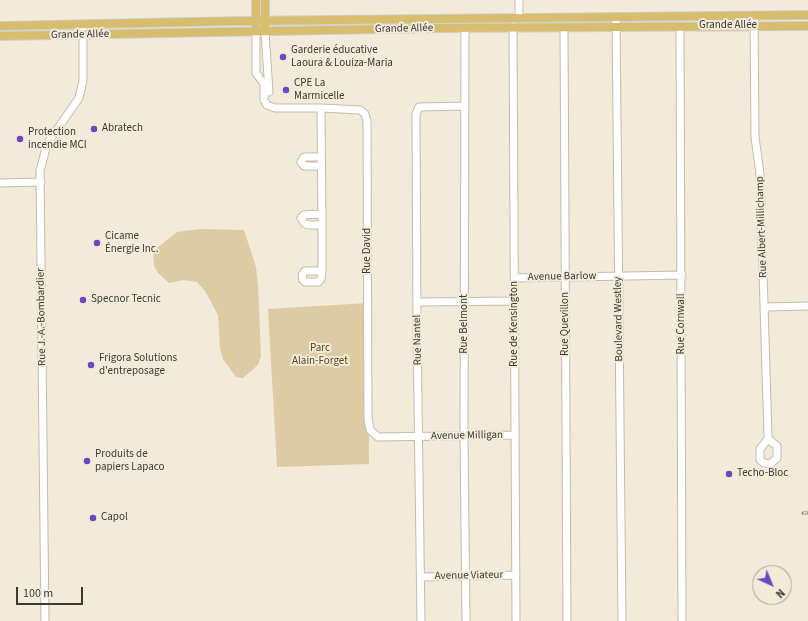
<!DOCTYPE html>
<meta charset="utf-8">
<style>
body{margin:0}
#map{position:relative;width:808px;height:621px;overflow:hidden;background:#f2ebda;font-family:"Source Sans 3",sans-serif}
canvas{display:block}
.north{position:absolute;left:752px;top:565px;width:40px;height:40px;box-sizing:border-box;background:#f2ebda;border:1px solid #aaa498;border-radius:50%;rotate:136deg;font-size:11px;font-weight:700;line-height:16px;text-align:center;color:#3d3a34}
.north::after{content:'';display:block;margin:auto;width:14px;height:18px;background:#7245be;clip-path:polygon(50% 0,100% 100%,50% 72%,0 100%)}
.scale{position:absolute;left:16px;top:587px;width:67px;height:18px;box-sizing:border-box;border:2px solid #3d3a34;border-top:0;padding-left:5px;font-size:12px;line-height:14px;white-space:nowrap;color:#3d3a34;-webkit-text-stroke:3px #f2ebda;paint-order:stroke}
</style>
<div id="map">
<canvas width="808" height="621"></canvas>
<div class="north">N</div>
<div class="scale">100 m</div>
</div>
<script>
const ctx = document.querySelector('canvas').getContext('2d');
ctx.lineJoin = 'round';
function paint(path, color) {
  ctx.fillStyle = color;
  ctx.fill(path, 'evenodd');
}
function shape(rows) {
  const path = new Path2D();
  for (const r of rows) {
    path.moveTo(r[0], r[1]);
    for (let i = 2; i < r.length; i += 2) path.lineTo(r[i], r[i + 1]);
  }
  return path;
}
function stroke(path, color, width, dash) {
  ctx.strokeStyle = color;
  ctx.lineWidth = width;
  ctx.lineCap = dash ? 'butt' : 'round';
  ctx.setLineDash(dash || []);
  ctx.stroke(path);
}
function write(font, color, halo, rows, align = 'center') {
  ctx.font = font + ' "Source Sans 3",sans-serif';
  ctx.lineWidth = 4;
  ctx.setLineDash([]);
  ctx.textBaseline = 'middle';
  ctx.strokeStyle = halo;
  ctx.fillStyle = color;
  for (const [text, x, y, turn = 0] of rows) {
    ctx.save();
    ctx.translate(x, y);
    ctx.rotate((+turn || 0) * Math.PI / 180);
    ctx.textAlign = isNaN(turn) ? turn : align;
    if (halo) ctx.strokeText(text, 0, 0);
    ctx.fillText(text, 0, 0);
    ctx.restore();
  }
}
const green = shape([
 [201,229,244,230,256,267,258,284,261,356,258,365,243,378,236,377,223,359,220,348,218,315,205,291,197,282,183,280,169,283,158,273,154,266,153,251,177,232],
 [368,303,369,464,277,467,268,309]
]);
const minor = shape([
 [754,16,755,137,760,174,768,436,768,439,760,449,760,460,764,463,770,464,777,458,777,446,768,439],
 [616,17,622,621],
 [519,18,519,0],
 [513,27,516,621],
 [564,27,567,621],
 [680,27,682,621],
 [465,28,464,436,466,621],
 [256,31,256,73,264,84,264,100,267,105,275,108,321,108,360,110,365,114,367,121,368,419,370,430,378,437,515,435],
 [265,32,269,92],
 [321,108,322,225,322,271,321,279,318,282,305,282,303,280,302,275,305,271,322,271],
 [321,157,304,157,301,162,304,166,321,166],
 [0,183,41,182],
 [321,214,304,215,301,218,304,223,308,225,322,225],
 [515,278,682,275],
 [417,302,515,301],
 [765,307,808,306],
 [422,577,516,575],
 [45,621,40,171,47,144,79,98,83,81,83,25],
 [421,621,417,329,416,114,419,107,465,106]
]);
const major = shape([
 [256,0,256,27],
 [265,0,265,25],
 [0,26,238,21,808,15],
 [0,36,440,28,808,26]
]);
const rail = shape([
 [803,513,808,513]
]);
const markers = [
 [283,57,4,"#7245be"],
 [286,90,4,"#7245be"],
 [94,129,4,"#7245be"],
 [20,139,4,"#7245be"],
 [97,243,4,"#7245be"],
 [83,300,4,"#7245be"],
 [91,365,4,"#7245be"],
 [87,461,4,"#7245be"],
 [729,474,4,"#7245be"],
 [93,518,4,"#7245be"]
];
const streetNames = [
 ["Grande Allée",728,26],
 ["Grande Allée",404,29,-1],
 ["Grande Allée",80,35,-1],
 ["Rue Albert-Millichamp",762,227,-92],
 ["Rue David",368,251,-90],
 ["Avenue Barlow",562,277,-1],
 ["Rue J.-A.-Bombardier",42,317,-91],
 ["Boulevard Westley",619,319,-91],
 ["Rue Belmont",465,324,-90],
 ["Rue de Kensington",515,324,-90],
 ["Rue Quevillon",566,324,-90],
 ["Rue Cornwall",682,324,-90],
 ["Rue Nantel",418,340,-91],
 ["Avenue Milligan",467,436,-1],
 ["Avenue Viateur",469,576,-1]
];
const poiNames = [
 ["Garderie éducative",291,51],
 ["Laoura & Louiza-Maria",291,64],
 ["CPE La",294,84],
 ["Marmicelle",294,97],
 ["Abratech",102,129],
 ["Protection",28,133],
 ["incendie MCI",28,146],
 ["Cicame",105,237],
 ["Énergie Inc.",105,250],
 ["Specnor Tecnic",91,300],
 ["Frigora Solutions",99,359],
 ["d'entreposage",99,372],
 ["Produits de",95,455],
 ["papiers Lapaco",95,468],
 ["Techo-Bloc",737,474],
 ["Capol",101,518]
];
const parkNames = [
 ["Parc",320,349],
 ["Alain-Forget",320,362]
];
paint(green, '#ddcba5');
stroke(minor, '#c4bcac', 9);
stroke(major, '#d0d0ce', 10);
stroke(minor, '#fff', 7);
stroke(major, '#d8bd6e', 8);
stroke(rail, '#8a857b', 3);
stroke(rail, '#f2ebda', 1.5, [4.5]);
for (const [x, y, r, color] of markers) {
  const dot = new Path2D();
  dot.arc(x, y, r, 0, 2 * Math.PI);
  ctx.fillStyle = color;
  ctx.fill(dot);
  stroke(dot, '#f2ebda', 1.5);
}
write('11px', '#3d3a34', '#f2ebda', streetNames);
write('11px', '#3d3a34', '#f2ebda', poiNames, 'left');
write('11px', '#5a4717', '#f2ebda', parkNames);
</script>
